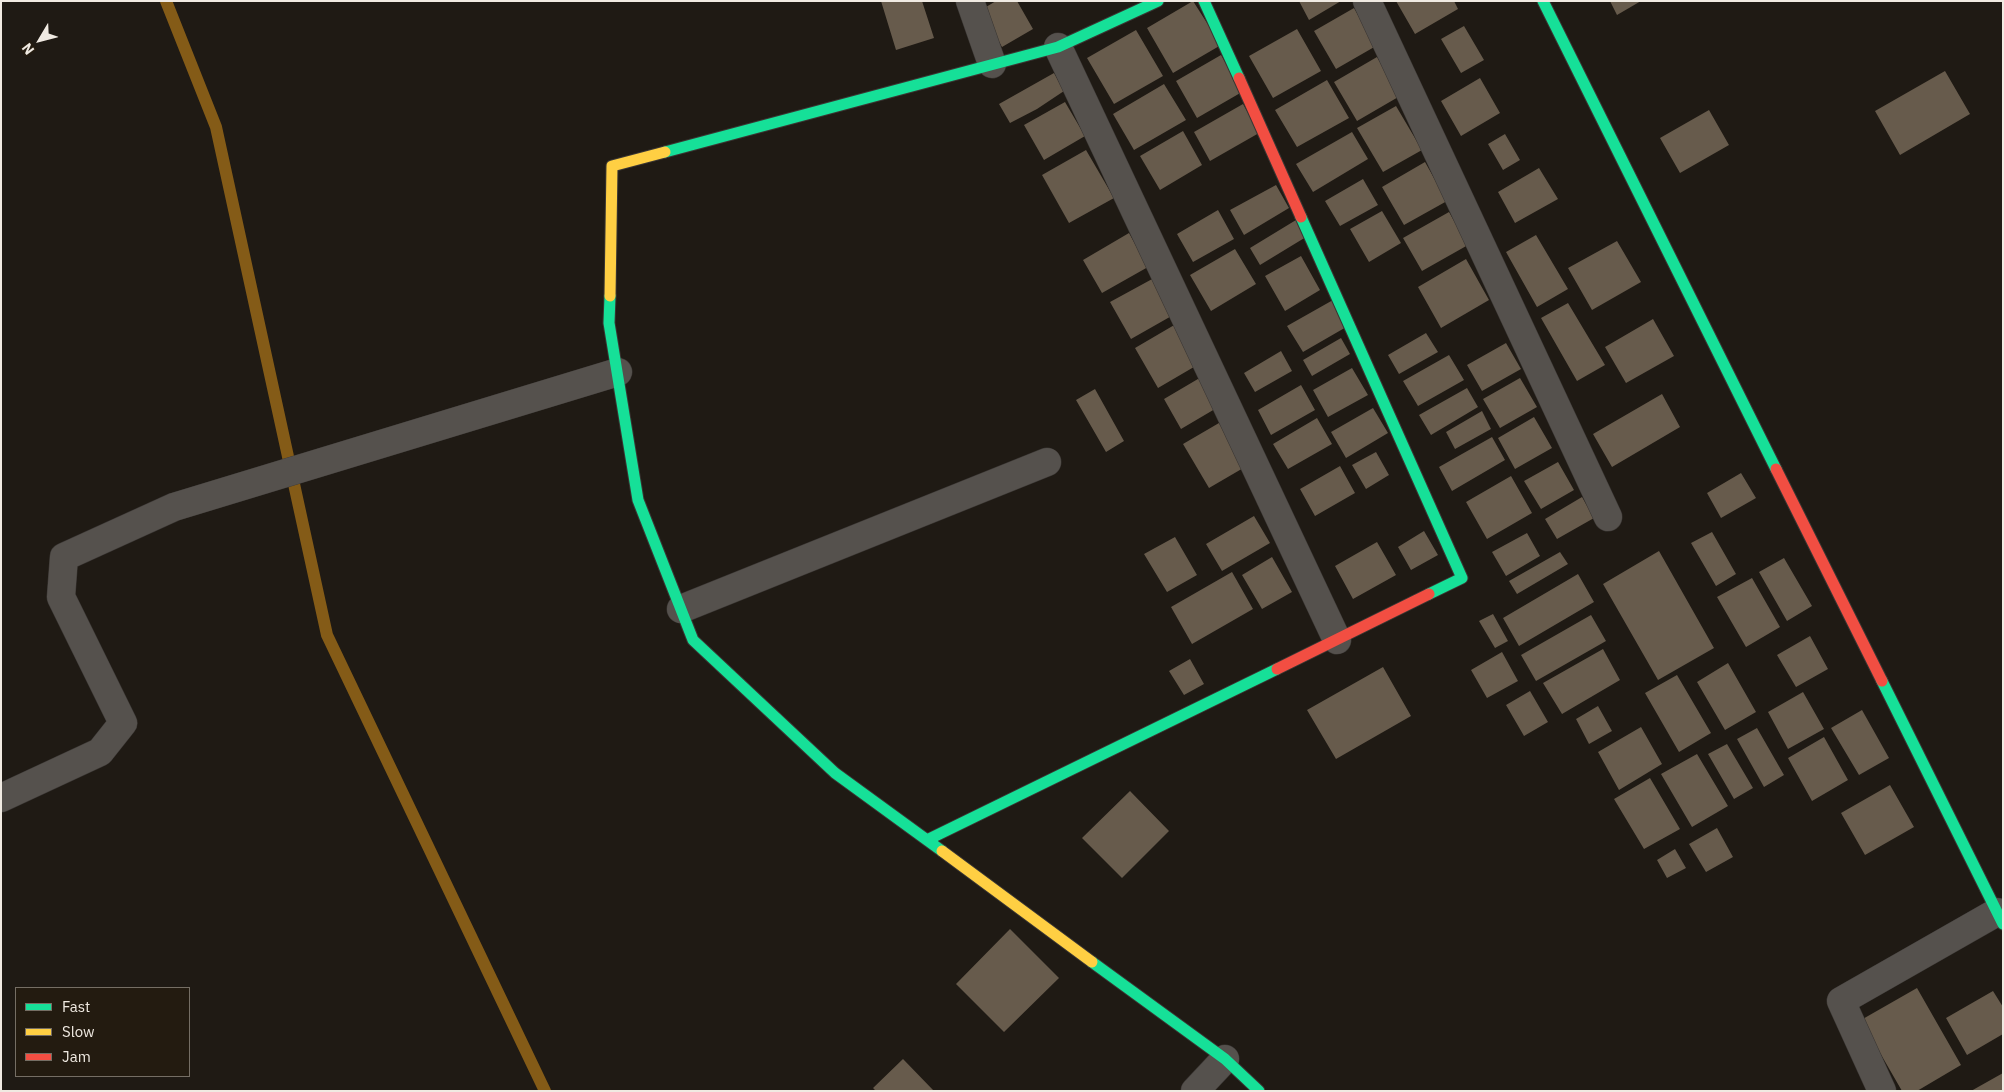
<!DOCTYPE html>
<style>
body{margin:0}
#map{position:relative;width:2004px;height:1092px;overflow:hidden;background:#1f1a14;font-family:"IBM Plex Sans",sans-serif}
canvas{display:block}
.frame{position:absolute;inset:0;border:2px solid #f0eae2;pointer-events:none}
.legend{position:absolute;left:15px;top:987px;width:175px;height:90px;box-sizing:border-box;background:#231b10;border:1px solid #756e64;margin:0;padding:6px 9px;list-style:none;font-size:15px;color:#f0eae2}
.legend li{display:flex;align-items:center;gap:10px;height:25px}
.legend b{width:25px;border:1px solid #756e64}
.north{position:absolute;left:15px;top:15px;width:50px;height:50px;-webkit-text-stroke:4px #231b10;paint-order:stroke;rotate:233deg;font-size:14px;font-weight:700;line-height:20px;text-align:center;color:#f0eae2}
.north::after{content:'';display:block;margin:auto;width:18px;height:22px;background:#f0eae2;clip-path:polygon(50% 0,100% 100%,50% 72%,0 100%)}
</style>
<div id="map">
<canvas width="2004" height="1092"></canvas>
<div class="frame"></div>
<ul class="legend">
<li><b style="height:6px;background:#16e098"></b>Fast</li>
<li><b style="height:6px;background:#ffcf43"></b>Slow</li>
<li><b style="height:6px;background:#f24e42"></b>Jam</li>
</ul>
<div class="north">N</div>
</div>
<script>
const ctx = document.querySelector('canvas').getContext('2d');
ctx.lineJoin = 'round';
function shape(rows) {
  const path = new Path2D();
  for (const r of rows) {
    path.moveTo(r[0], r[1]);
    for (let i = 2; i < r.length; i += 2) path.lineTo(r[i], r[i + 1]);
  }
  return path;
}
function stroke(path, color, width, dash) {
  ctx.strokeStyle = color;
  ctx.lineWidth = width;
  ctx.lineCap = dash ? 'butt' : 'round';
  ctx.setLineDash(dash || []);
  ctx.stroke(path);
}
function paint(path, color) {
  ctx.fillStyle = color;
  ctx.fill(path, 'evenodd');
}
const stream = shape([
 [166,1,216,127,327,635,545,1091]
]);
const building = shape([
 [881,1,922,1,934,38,896,50],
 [996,1,1017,1,1033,29,1002,47,981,10],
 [1193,1,1221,45,1173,73,1147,28],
 [1299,1,1341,1,1309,20],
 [1396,1,1454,1,1458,9,1415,34],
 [1610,1,1641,1,1617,15],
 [1354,8,1376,46,1336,69,1314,31],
 [1464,26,1484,60,1461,73,1441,39],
 [1297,29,1321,71,1273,98,1249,56],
 [1136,30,1163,76,1114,104,1087,58],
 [1221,55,1242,92,1197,118,1176,81],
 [1377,57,1400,96,1357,121,1334,82],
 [1945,71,1970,114,1900,155,1875,111],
 [1054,73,1064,91,1037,109,1010,123,999,104],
 [1480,78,1500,113,1461,136,1441,101],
 [1327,80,1349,118,1297,147,1275,110],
 [1164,84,1186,120,1134,150,1113,114],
 [1065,102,1085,136,1044,160,1024,125],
 [1243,104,1259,133,1210,161,1194,132],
 [1396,106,1422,150,1383,172,1357,128],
 [1709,110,1729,145,1680,173,1660,138],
 [1183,131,1202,165,1160,190,1140,156],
 [1352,132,1368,159,1313,192,1296,164],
 [1505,134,1520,160,1503,170,1488,144],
 [1086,150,1114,198,1069,223,1042,175],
 [1425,162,1447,201,1404,225,1382,187],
 [1539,168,1558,199,1515,223,1498,192],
 [1363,179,1378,205,1340,226,1325,201],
 [1276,185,1289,208,1244,235,1230,210],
 [1218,210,1234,239,1193,262,1177,234],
 [1382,211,1401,243,1369,262,1350,229],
 [1449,212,1468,245,1422,271,1403,238],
 [1296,220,1306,237,1260,265,1250,248],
 [1129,233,1148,267,1102,293,1083,260],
 [1536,235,1568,289,1537,307,1506,252],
 [1617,241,1641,282,1592,310,1568,268],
 [1235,249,1256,284,1211,311,1190,275],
 [1301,256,1320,290,1285,311,1265,276],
 [1466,259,1489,300,1441,328,1418,287],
 [1154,278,1175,314,1131,339,1110,302],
 [1333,300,1348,326,1303,352,1287,326],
 [1568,303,1605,365,1577,381,1541,318],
 [1653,319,1674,356,1626,383,1605,347],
 [1176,324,1199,364,1158,388,1135,348],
 [1426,333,1438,352,1399,374,1388,355],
 [1341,338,1350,354,1312,376,1303,360],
 [1506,343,1521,369,1482,391,1467,365],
 [1281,351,1292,371,1255,392,1244,373],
 [1449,355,1464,380,1418,406,1403,381],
 [1352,368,1368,395,1328,417,1313,390],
 [1203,376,1220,406,1181,429,1164,399],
 [1520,378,1537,407,1500,428,1483,399],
 [1301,385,1315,410,1271,435,1258,410],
 [1467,388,1478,407,1431,435,1419,415],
 [1095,389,1124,441,1106,452,1076,400],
 [1662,394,1680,427,1612,467,1593,434],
 [1373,408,1388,433,1346,458,1331,432],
 [1482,411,1491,429,1455,449,1446,432],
 [1534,417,1552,448,1515,469,1498,438],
 [1317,418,1332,444,1288,469,1273,444],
 [1219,423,1245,467,1209,488,1183,444],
 [1492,437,1505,460,1452,491,1439,467],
 [1376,452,1389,475,1366,489,1352,465],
 [1558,462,1574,490,1541,509,1524,481],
 [1340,466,1355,493,1315,516,1300,489],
 [1741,473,1756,498,1721,518,1707,493],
 [1511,476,1532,513,1487,539,1466,502],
 [1582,497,1594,518,1557,539,1545,519],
 [1254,516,1270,543,1222,571,1206,544],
 [1424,531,1438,555,1411,570,1398,547],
 [1712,532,1736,574,1716,586,1691,543],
 [1527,533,1540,556,1506,576,1492,552],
 [1175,537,1197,575,1167,592,1144,554],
 [1377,542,1396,575,1353,599,1335,566],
 [1659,551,1714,648,1658,680,1603,584],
 [1560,552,1568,564,1517,594,1509,581],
 [1272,557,1292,592,1262,609,1242,575],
 [1784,558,1812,606,1787,621,1759,572],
 [1232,572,1253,609,1192,644,1171,607],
 [1578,574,1594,602,1519,646,1503,618],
 [1752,578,1780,627,1746,647,1717,597],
 [1493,614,1508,641,1495,648,1479,621],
 [1591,615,1606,641,1536,681,1521,655],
 [1810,636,1828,669,1796,687,1777,655],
 [1603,649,1620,680,1562,714,1543,683],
 [1502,652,1518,681,1487,698,1471,670],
 [1190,659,1204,684,1184,695,1169,671],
 [1728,663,1756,712,1725,730,1697,682],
 [1383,667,1411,716,1336,759,1307,710],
 [1677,675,1711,733,1679,752,1645,693],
 [1530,691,1548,722,1524,736,1506,705],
 [1803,692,1824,729,1788,749,1768,712],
 [1598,706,1612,731,1589,744,1576,719],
 [1862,710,1889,758,1859,775,1831,728],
 [1641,727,1662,764,1619,790,1598,752],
 [1757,728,1784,775,1764,787,1737,739],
 [1824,737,1848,780,1812,801,1788,758],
 [1727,744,1753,788,1734,799,1708,754],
 [1697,754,1728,806,1692,827,1661,774],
 [1650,778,1680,829,1644,849,1614,799],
 [1890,785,1914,827,1865,855,1841,813],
 [1130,791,1169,831,1122,878,1082,838],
 [1717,828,1733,857,1706,872,1689,844],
 [1675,849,1686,868,1667,878,1657,860],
 [1010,929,1059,978,1004,1032,956,984],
 [1917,988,1961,1065,1917,1091,1902,1091,1861,1020],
 [1993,991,2003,1007,2003,1034,1967,1055,1946,1018],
 [903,1059,934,1091,876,1091,873,1088],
 [2003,1073,2003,1091,1971,1091]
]);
const street = shape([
 [970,1,992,64],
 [1367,1,1608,517],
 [1058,47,1337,640],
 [681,609,1047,462],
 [1,798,100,752,123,723,61,597,64,557,174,507,618,372],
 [1195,1091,1225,1059],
 [1882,1091,1841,1001,1997,912]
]);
const fast = shape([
 [1204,1,1239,78],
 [1543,1,1776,469],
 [665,152,1058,47,1158,1],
 [1301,217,1462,578,1429,594],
 [610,296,609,323,638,500,693,640,835,773,942,851],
 [1882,681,2003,924],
 [927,840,1277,669],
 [1092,962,1225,1059,1259,1091]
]);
const slow = shape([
 [610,296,612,166,665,152],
 [942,851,1092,962]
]);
const jam = shape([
 [1239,78,1301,217],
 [1776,469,1882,681],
 [1277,669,1429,594]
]);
stroke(stream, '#845b17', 12);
paint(building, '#675b4c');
stroke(street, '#3a3633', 29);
stroke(fast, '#3a3633', 13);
stroke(slow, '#3a3633', 13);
stroke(jam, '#3a3633', 13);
stroke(street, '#55514d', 28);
stroke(fast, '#16e098', 11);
stroke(slow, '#ffcf43', 11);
stroke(jam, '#f24e42', 11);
</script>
